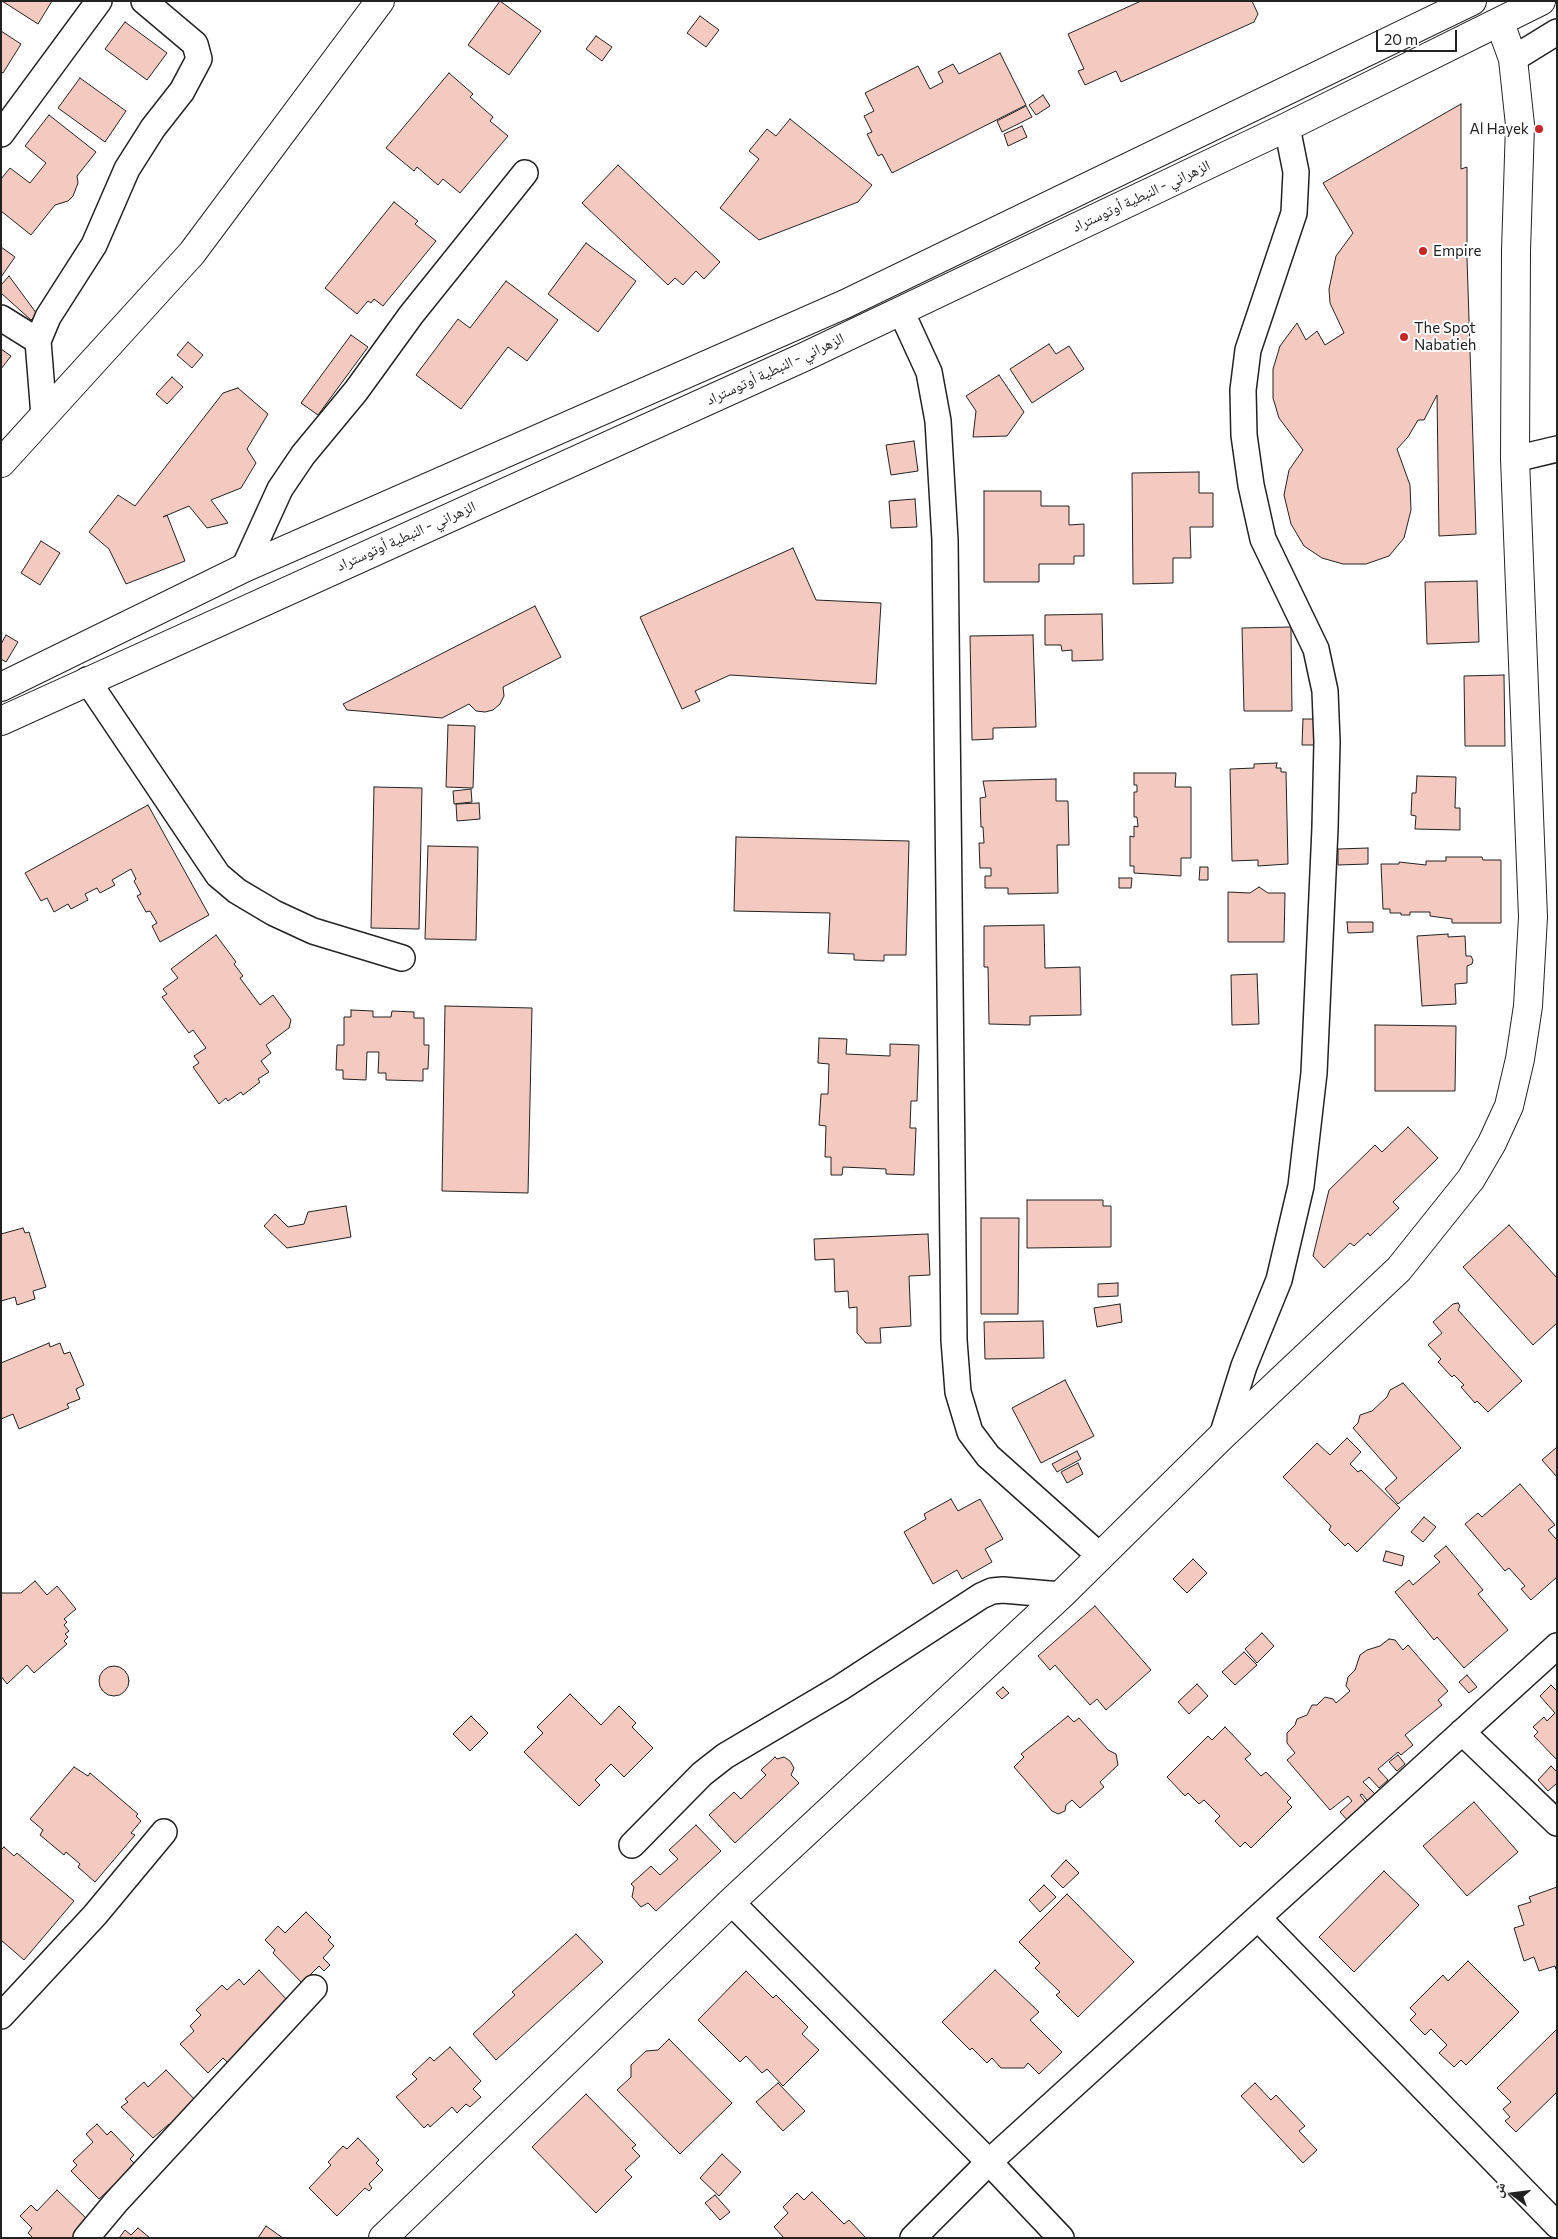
<!DOCTYPE html>
<meta charset="utf-8">
<style>
body{margin:0}
#map{position:relative;width:1558px;height:2239px;overflow:hidden;background:#fff;font-family:Commissioner,"Noto Naskh Arabic",sans-serif}
canvas{display:block}
.frame{position:absolute;inset:0;border:2px solid #222;pointer-events:none}
.north{position:absolute;left:1488px;top:2169px;width:50px;height:50px;-webkit-text-stroke:4px #fff;paint-order:stroke;rotate:285deg;font-size:14px;font-weight:700;line-height:20px;text-align:center;color:#222}
.north::after{content:'';display:block;margin:auto;width:18px;height:22px;background:#222;clip-path:polygon(50% 0,100% 100%,50% 72%,0 100%)}
.scale{position:absolute;left:1376px;top:30px;width:81px;height:22px;box-sizing:border-box;border:2px solid #222;border-top:0;padding-left:6px;font-size:15px;line-height:18px;white-space:nowrap;color:#222;-webkit-text-stroke:4px #fff;paint-order:stroke}
</style>
<div id="map">
<canvas width="1558" height="2239"></canvas>
<div class="frame"></div>
<div class="north">ش</div>
<div class="scale">20 m</div>
</div>
<script>
const ctx = document.querySelector('canvas').getContext('2d');
ctx.lineJoin = 'round';
function paint(path, color) {
  ctx.fillStyle = color;
  ctx.fill(path, 'evenodd');
}
function shape(rows) {
  const path = new Path2D();
  for (const r of rows) {
    if (r.length === 3) {
      path.moveTo(r[0] + r[2], r[1]);
      path.arc(r[0], r[1], r[2], 0, 2 * Math.PI);
      continue;
    }
    path.moveTo(r[0], r[1]);
    for (let i = 2; i < r.length; i += 2) path.lineTo(r[i], r[i + 1]);
  }
  return path;
}
function stroke(path, color, width, dash) {
  ctx.strokeStyle = color;
  ctx.lineWidth = width;
  ctx.lineCap = dash ? 'butt' : 'round';
  ctx.setLineDash(dash || []);
  ctx.stroke(path);
}
function write(font, color, halo, rows, align = 'center') {
  ctx.font = font + ' Commissioner,"Noto Naskh Arabic",sans-serif';
  ctx.lineWidth = 4;
  ctx.setLineDash([]);
  ctx.textBaseline = 'middle';
  ctx.strokeStyle = halo;
  ctx.fillStyle = color;
  for (const [text, x, y, turn = 0] of rows) {
    ctx.save();
    ctx.translate(x, y);
    ctx.rotate((+turn || 0) * Math.PI / 180);
    ctx.textAlign = isNaN(turn) ? turn : align;
    if (halo) ctx.strokeText(text, 0, 0);
    ctx.fillText(text, 0, 0);
    ctx.restore();
  }
}
const building = shape([
 [2,1,52,1,38,24,2,1],
 [500,1,541,31,509,75,468,45,500,1],
 [1141,1,1252,1,1258,14,1254,22,1121,82,1116,71,1085,85,1078,71,1084,69,1068,34,1141,1],
 [700,16,719,30,706,47,687,33,700,16],
 [125,22,167,53,147,80,105,49,125,22],
 [1,31,21,44,3,73,1,72,1,31],
 [596,36,612,47,602,61,586,49,596,36],
 [1000,53,1026,105,892,173,882,154,878,156,867,134,872,132,864,116,874,111,865,93,918,66,930,89,943,82,938,72,953,64,959,74,1000,53],
 [449,73,473,94,470,97,493,117,490,121,508,136,460,193,443,179,438,185,417,167,414,171,386,148,449,73],
 [80,78,126,111,105,142,58,108,80,78],
 [1043,95,1050,106,1036,115,1029,105,1043,95],
 [1461,104,1461,169,1467,167,1467,258,1476,534,1439,536,1437,395,1424,420,1418,420,1408,437,1397,449,1410,485,1411,510,1404,538,1389,556,1366,564,1343,564,1322,558,1304,546,1291,524,1284,495,1289,470,1303,450,1279,418,1273,398,1273,369,1280,346,1297,323,1306,340,1317,331,1325,345,1344,333,1330,303,1329,289,1336,256,1353,233,1323,183,1461,104],
 [1026,106,1032,117,1002,132,997,121,1026,106],
 [49,115,96,152,77,176,78,183,73,196,68,201,55,205,31,235,1,211,1,179,10,168,30,183,46,163,25,146,49,115],
 [790,119,872,185,858,202,759,240,720,208,759,159,749,151,767,129,776,136,790,119],
 [1022,126,1027,137,1008,146,1004,134,1022,126],
 [618,165,720,262,704,279,696,271,683,285,675,278,668,285,582,203,618,165],
 [394,202,418,221,415,224,436,241,383,306,374,299,371,303,368,301,357,314,325,288,394,202],
 [586,243,636,281,598,332,548,294,586,243],
 [1,247,15,257,1,277,1,247],
 [9,276,37,314,31,320,1,293,1,285,9,276],
 [506,281,558,320,527,361,508,347,461,409,416,375,458,319,470,328,506,281],
 [351,335,368,347,318,415,301,403,351,335],
 [188,342,203,355,192,368,177,355,188,342],
 [1049,344,1056,354,1069,346,1084,369,1032,403,1010,369,1049,344],
 [1,349,11,356,1,369,1,349],
 [999,375,1024,412,1007,436,973,437,976,411,966,396,999,375],
 [172,377,183,387,167,404,156,394,172,377],
 [238,388,268,414,247,449,256,463,241,488,211,500,228,523,207,528,189,506,163,517,167,515,185,561,126,584,109,549,89,532,118,495,135,506,223,393,238,388],
 [914,441,918,471,891,475,886,445,914,441],
 [1199,472,1199,493,1213,493,1213,527,1190,527,1191,558,1173,558,1173,583,1133,584,1132,473,1199,472],
 [984,491,1041,491,1041,506,1069,506,1069,525,1084,524,1084,556,1074,556,1074,564,1039,564,1039,582,984,582,984,491],
 [915,499,917,527,891,528,889,501,915,499],
 [41,541,60,553,40,585,21,573,41,541],
 [793,548,816,600,881,603,876,684,730,675,695,691,700,701,682,709,640,617,793,548],
 [1477,581,1479,642,1427,644,1425,582,1477,581],
 [535,606,561,657,503,687,504,696,500,704,493,710,485,712,476,711,469,704,442,718,347,710,343,704,535,606],
 [1102,614,1103,660,1072,661,1072,650,1062,651,1061,645,1045,645,1045,615,1102,614],
 [1291,627,1292,711,1244,711,1242,628,1291,627],
 [6,635,18,642,6,662,1,659,1,644,6,635],
 [1033,635,1036,727,993,728,993,739,972,740,970,636,1033,635],
 [1504,675,1505,746,1465,746,1464,676,1504,675],
 [1303,719,1319,719,1318,745,1302,745,1303,719],
 [448,725,475,726,473,788,446,787,448,725],
 [1277,763,1276,768,1281,768,1281,772,1286,772,1288,864,1258,866,1258,860,1232,861,1230,769,1254,768,1254,764,1277,763],
 [1134,773,1176,773,1175,787,1191,787,1191,858,1181,858,1181,876,1134,873,1134,866,1130,866,1130,836,1134,837,1134,826,1138,827,1137,817,1134,817,1134,792,1137,792,1137,785,1134,785,1134,773],
 [1417,776,1456,777,1455,808,1460,808,1460,830,1415,829,1416,816,1411,815,1412,793,1416,793,1417,776],
 [1056,779,1056,801,1068,801,1069,845,1057,845,1058,893,1008,894,1008,888,985,888,985,876,991,876,991,868,980,868,979,843,984,843,983,827,981,827,980,798,986,797,983,781,1056,779],
 [374,787,422,788,419,929,371,928,374,787],
 [471,789,472,802,454,804,453,791,471,789],
 [479,803,480,819,457,821,456,804,479,803],
 [148,805,209,915,160,942,152,926,157,923,150,911,146,912,137,896,141,894,134,881,136,879,131,869,112,880,115,885,100,893,97,888,85,894,88,900,71,909,68,904,54,912,47,898,41,901,25,873,148,805],
 [736,837,909,841,906,955,884,955,884,961,854,960,854,954,828,953,830,913,734,911,736,837],
 [428,846,478,847,476,940,425,939,428,846],
 [1368,848,1368,864,1338,865,1338,849,1368,848],
 [1446,857,1482,857,1483,860,1501,860,1501,923,1452,923,1452,919,1430,916,1430,912,1410,912,1410,915,1401,915,1401,913,1390,913,1390,909,1383,909,1381,864,1399,864,1399,862,1426,865,1426,861,1446,861,1446,857],
 [1200,867,1208,867,1208,880,1199,880,1200,867],
 [1119,878,1132,878,1131,888,1119,888,1119,878],
 [1259,887,1268,893,1285,893,1284,942,1228,942,1228,892,1250,893,1259,887],
 [1347,922,1373,922,1373,932,1348,933,1347,922],
 [1044,925,1045,968,1080,967,1081,1015,1030,1016,1030,1025,989,1024,988,967,984,967,984,926,1044,925],
 [1448,934,1448,937,1465,936,1466,956,1471,956,1473,960,1472,964,1467,966,1467,983,1455,984,1456,1004,1422,1006,1417,936,1448,934],
 [216,935,236,962,234,964,243,976,240,978,260,1005,273,995,291,1020,289,1028,266,1045,271,1053,261,1061,269,1072,258,1079,260,1082,243,1095,241,1092,228,1101,226,1098,219,1104,193,1067,199,1063,194,1056,206,1048,193,1030,189,1033,162,997,167,994,163,989,178,978,171,969,216,935],
 [1257,974,1259,1024,1232,1025,1231,975,1257,974],
 [445,1006,532,1008,528,1193,442,1191,445,1006],
 [351,1010,373,1011,373,1017,391,1017,392,1011,414,1012,414,1018,424,1018,424,1045,429,1045,428,1069,423,1069,423,1081,386,1080,386,1073,378,1073,379,1052,367,1052,366,1080,343,1079,343,1070,336,1070,337,1045,344,1045,344,1017,351,1017,351,1010],
 [1375,1025,1456,1026,1455,1091,1375,1091,1375,1025],
 [819,1038,847,1039,846,1054,890,1056,890,1044,919,1045,917,1101,911,1101,910,1128,916,1128,914,1175,886,1174,886,1169,843,1167,842,1175,831,1175,831,1157,825,1157,826,1126,819,1125,821,1094,828,1094,829,1064,818,1063,819,1038],
 [1408,1127,1438,1158,1393,1202,1399,1208,1370,1236,1368,1233,1354,1246,1350,1243,1324,1268,1313,1256,1329,1190,1375,1145,1382,1152,1408,1127],
 [1027,1200,1103,1200,1103,1206,1111,1206,1111,1247,1027,1248,1027,1200],
 [346,1206,351,1237,287,1248,264,1226,275,1214,288,1227,304,1224,308,1212,346,1206],
 [981,1218,1019,1218,1018,1314,981,1314,981,1218],
 [1509,1225,1557,1278,1557,1323,1533,1345,1463,1267,1509,1225],
 [23,1228,25,1233,29,1232,46,1287,33,1291,35,1299,17,1305,15,1297,1,1301,1,1234,23,1228],
 [928,1234,930,1275,909,1276,911,1326,880,1328,881,1343,866,1343,857,1333,857,1307,849,1308,848,1291,835,1292,834,1259,815,1260,814,1239,928,1234],
 [1118,1283,1118,1296,1098,1297,1098,1284,1118,1283],
 [1458,1303,1460,1306,1458,1310,1522,1381,1488,1412,1477,1401,1475,1403,1461,1387,1464,1385,1454,1375,1452,1377,1438,1362,1441,1359,1428,1345,1442,1333,1433,1322,1453,1304,1458,1303],
 [1120,1304,1122,1322,1097,1327,1094,1308,1120,1304],
 [1043,1321,1044,1358,985,1359,984,1322,1043,1321],
 [49,1343,50,1347,60,1343,64,1354,70,1352,84,1385,76,1389,80,1399,67,1404,69,1408,19,1429,13,1414,1,1419,1,1363,49,1343],
 [1065,1380,1094,1436,1041,1463,1012,1408,1065,1380],
 [1403,1383,1461,1448,1398,1504,1385,1489,1397,1478,1353,1428,1358,1423,1360,1415,1372,1411,1387,1397,1390,1390,1403,1383],
 [1347,1438,1361,1452,1350,1464,1358,1472,1361,1470,1400,1508,1357,1552,1348,1543,1345,1546,1329,1530,1331,1526,1283,1477,1317,1443,1330,1455,1347,1438],
 [1557,1447,1557,1477,1542,1460,1557,1447],
 [1077,1451,1081,1459,1057,1472,1052,1464,1077,1451],
 [1078,1463,1083,1474,1067,1483,1061,1472,1078,1463],
 [1520,1484,1555,1525,1548,1530,1557,1540,1557,1577,1531,1600,1521,1589,1525,1586,1509,1568,1505,1571,1465,1524,1478,1513,1482,1517,1520,1484],
 [951,1499,958,1511,980,1499,1003,1539,985,1549,992,1562,962,1579,957,1570,933,1584,904,1532,926,1519,924,1514,951,1499],
 [1424,1517,1436,1527,1423,1542,1411,1532,1424,1517],
 [1446,1546,1483,1590,1478,1594,1508,1630,1464,1668,1437,1637,1434,1640,1395,1592,1409,1580,1413,1585,1440,1562,1434,1556,1446,1546],
 [1386,1551,1404,1556,1402,1566,1383,1561,1386,1551],
 [1193,1559,1207,1573,1187,1593,1173,1579,1193,1559],
 [35,1581,47,1595,57,1586,76,1609,64,1619,67,1622,64,1625,69,1631,65,1634,68,1637,64,1641,67,1644,34,1673,27,1665,7,1684,1,1676,1,1593,21,1593,35,1581],
 [1095,1606,1151,1670,1106,1710,1097,1699,1090,1705,1055,1665,1050,1670,1038,1656,1095,1606],
 [1262,1633,1274,1646,1257,1663,1245,1649,1262,1633],
 [1389,1639,1395,1640,1403,1650,1408,1645,1448,1691,1438,1700,1442,1705,1405,1735,1413,1745,1401,1755,1398,1752,1378,1769,1388,1780,1379,1788,1369,1777,1363,1782,1379,1798,1371,1805,1362,1794,1360,1795,1368,1805,1349,1822,1340,1812,1352,1801,1348,1796,1330,1810,1287,1760,1295,1753,1287,1743,1287,1733,1295,1725,1297,1719,1307,1715,1312,1705,1317,1705,1325,1697,1333,1699,1336,1703,1350,1691,1346,1686,1348,1677,1355,1670,1360,1655,1367,1650,1380,1646,1389,1639],
 [1244,1652,1257,1665,1235,1685,1222,1672,1244,1652],
 [114,1681,15],
 [1467,1675,1477,1687,1469,1693,1459,1682,1467,1675],
 [1197,1684,1208,1696,1189,1714,1178,1702,1197,1684],
 [1551,1685,1557,1691,1557,1760,1534,1736,1538,1732,1533,1727,1544,1717,1547,1721,1555,1713,1540,1696,1551,1685],
 [1003,1687,1009,1693,1002,1699,996,1693,1003,1687],
 [570,1694,601,1725,619,1706,636,1723,632,1727,653,1748,624,1777,611,1764,595,1780,600,1785,579,1806,524,1752,543,1733,537,1727,570,1694],
 [471,1716,488,1733,470,1751,453,1734,471,1716],
 [1068,1716,1074,1722,1079,1718,1108,1750,1116,1754,1118,1765,1100,1782,1104,1787,1080,1808,1072,1800,1066,1805,1065,1811,1058,1814,1052,1811,1014,1767,1024,1757,1021,1754,1068,1716],
 [1225,1727,1251,1754,1245,1759,1261,1776,1266,1772,1291,1798,1287,1802,1292,1807,1251,1848,1245,1842,1240,1847,1215,1821,1220,1816,1204,1800,1199,1804,1188,1793,1185,1796,1167,1777,1208,1736,1212,1740,1225,1727],
 [1398,1755,1405,1764,1397,1771,1389,1762,1398,1755],
 [775,1757,777,1759,784,1757,790,1761,794,1768,791,1775,799,1783,735,1843,709,1815,734,1792,741,1799,766,1775,761,1770,775,1757],
 [1551,1766,1557,1772,1557,1783,1548,1791,1538,1780,1551,1766],
 [74,1767,88,1776,90,1773,138,1814,136,1816,141,1821,131,1833,135,1835,95,1882,78,1867,80,1864,66,1852,64,1855,40,1835,43,1830,30,1819,74,1767],
 [1474,1802,1518,1852,1467,1896,1423,1846,1474,1802],
 [696,1825,721,1851,656,1911,648,1903,641,1907,632,1897,634,1887,631,1884,651,1866,660,1875,678,1859,669,1850,696,1825],
 [4,1847,14,1856,17,1853,74,1901,24,1960,1,1940,1,1850,4,1847],
 [1066,1860,1079,1873,1063,1888,1051,1876,1066,1860],
 [1384,1871,1419,1905,1354,1972,1319,1937,1384,1871],
 [1044,1885,1056,1897,1040,1912,1029,1900,1044,1885],
 [1557,1887,1557,1972,1555,1966,1539,1971,1534,1957,1524,1961,1514,1928,1524,1925,1518,1906,1531,1902,1529,1897,1557,1887],
 [1067,1894,1134,1962,1078,2017,1056,1995,1060,1992,1035,1968,1040,1963,1019,1942,1067,1894],
 [306,1912,331,1937,328,1940,334,1946,323,1958,330,1965,324,1971,319,1966,302,1983,273,1953,275,1950,265,1940,278,1926,285,1933,306,1912],
 [576,1934,603,1962,496,2060,473,2034,515,1995,512,1992,576,1934],
 [1468,1961,1519,2012,1466,2065,1461,2060,1454,2067,1439,2053,1447,2045,1431,2029,1425,2035,1410,2020,1416,2014,1410,2008,1443,1975,1448,1981,1468,1961],
 [259,1970,288,2001,231,2066,223,2058,208,2073,180,2044,194,2031,190,2026,201,2015,196,2010,222,1985,227,1990,239,1979,244,1985,259,1970],
 [995,1970,1039,2012,1030,2020,1062,2052,1039,2074,1028,2063,1024,2068,1001,2068,992,2058,987,2063,972,2048,970,2050,942,2022,995,1970],
 [746,1971,773,1998,776,1995,808,2027,802,2034,819,2050,783,2086,767,2069,762,2073,746,2056,740,2062,698,2020,746,1971],
 [1557,2029,1557,2092,1516,2132,1505,2121,1510,2117,1503,2109,1511,2102,1497,2088,1557,2029],
 [669,2039,732,2103,680,2154,617,2090,631,2077,631,2065,646,2051,658,2050,669,2039],
 [450,2047,481,2081,473,2089,481,2097,470,2107,466,2104,457,2113,452,2107,430,2127,428,2124,424,2128,396,2097,417,2079,412,2074,430,2057,434,2061,450,2047],
 [166,2070,203,2108,176,2132,169,2124,153,2138,121,2107,128,2102,125,2099,144,2082,148,2087,166,2070],
 [778,2083,805,2111,783,2131,756,2102,778,2083],
 [1255,2083,1271,2100,1276,2095,1305,2126,1299,2131,1317,2150,1303,2163,1241,2096,1255,2083],
 [586,2094,636,2145,632,2148,640,2156,625,2170,632,2177,596,2213,532,2147,586,2094],
 [97,2124,107,2135,111,2131,134,2155,130,2159,135,2164,120,2189,115,2184,99,2199,71,2171,77,2165,73,2161,93,2142,86,2134,97,2124],
 [358,2138,379,2160,376,2163,383,2170,369,2184,372,2188,369,2191,365,2188,337,2216,309,2188,331,2165,328,2162,343,2146,347,2149,358,2138],
 [722,2154,741,2172,719,2196,700,2178,722,2154],
 [57,2190,89,2221,73,2238,33,2238,28,2233,32,2228,20,2216,31,2205,37,2211,57,2190],
 [812,2192,844,2224,849,2220,866,2238,784,2238,774,2227,788,2213,783,2207,797,2193,804,2200,812,2192],
 [715,2195,730,2212,720,2220,705,2203,715,2195],
 [266,2226,283,2238,258,2238,266,2226],
 [138,2228,150,2238,119,2238,125,2230,131,2235,138,2228]
]);
const street = shape([
 [1513,59,1557,32],
 [1,134,99,1],
 [901,311,929,372,938,421,945,540,954,1340,958,1392,970,1432,988,1456,1100,1556],
 [1,318,38,341],
 [44,416,38,341,48,317,94,245,127,169,153,128,182,91,199,59,195,44,144,1],
 [1515,459,1557,449],
 [244,568,280,489,303,455,356,391,411,315,525,173],
 [87,680,218,875,237,891,274,913,313,931,402,958],
 [1222,1436,1244,1366,1279,1280,1301,1186,1314,1073,1325,828,1327,742,1325,691,1316,649,1263,539,1251,485,1244,435,1243,390,1248,350,1294,213,1296,172,1287,127],
 [1462,1732,1557,1823],
 [632,1845,702,1774,725,1756,840,1688,981,1596,992,1591,1003,1590,1061,1595],
 [731,1902,989,2162,1061,2238],
 [1259,1919,1557,2225],
 [1,2016,95,1915,164,1832],
 [86,2238,116,2202,314,1988],
 [913,2238,989,2162,1557,1646]
]);
const secondary = shape([
 [1,463,192,253,380,1],
 [383,2238,731,1902,1061,1595,1222,1436,1399,1269,1471,1179,1492,1143,1509,1106,1520,1059,1528,1006,1533,917,1515,459,1516,251,1520,125,1513,59,1500,23]
]);
const highway = shape([
 [1,687,244,568,845,304,1472,1],
 [1,721,804,357,1287,127,1541,1]
]);
const markers = [
 [1539,129,5,"#c62828"],
 [1423,251,5,"#c62828"],
 [1404,337,5,"#c62828"]
];
const poiNames = [
 ["Al Hayek",1529,129,"right"],
 ["Empire",1433,251],
 ["The Spot",1414,328],
 ["Nabatieh",1414,345]
];
const streetNames = [
 ["الزهراني - النبطية أوتوستراد",1141,196,-25],
 ["الزهراني - النبطية أوتوستراد",775,369,-25],
 ["الزهراني - النبطية أوتوستراد",406,536,-24]
];
paint(building, '#f3c9c0');
stroke(building, '#222', 1);
stroke(street, '#222', 28);
stroke(secondary, '#222', 30);
stroke(highway, '#222', 30);
stroke(street, '#fff', 25);
stroke(secondary, '#fff', 28);
stroke(highway, '#fff', 28);
for (const [x, y, r, color] of markers) {
  const dot = new Path2D();
  dot.arc(x, y, r, 0, 2 * Math.PI);
  ctx.fillStyle = color;
  ctx.fill(dot);
  stroke(dot, '#fff', 2);
}
write('15px', '#222', '#fff', poiNames, 'left');
write('15px', '#222', '#fff', streetNames);
</script>
